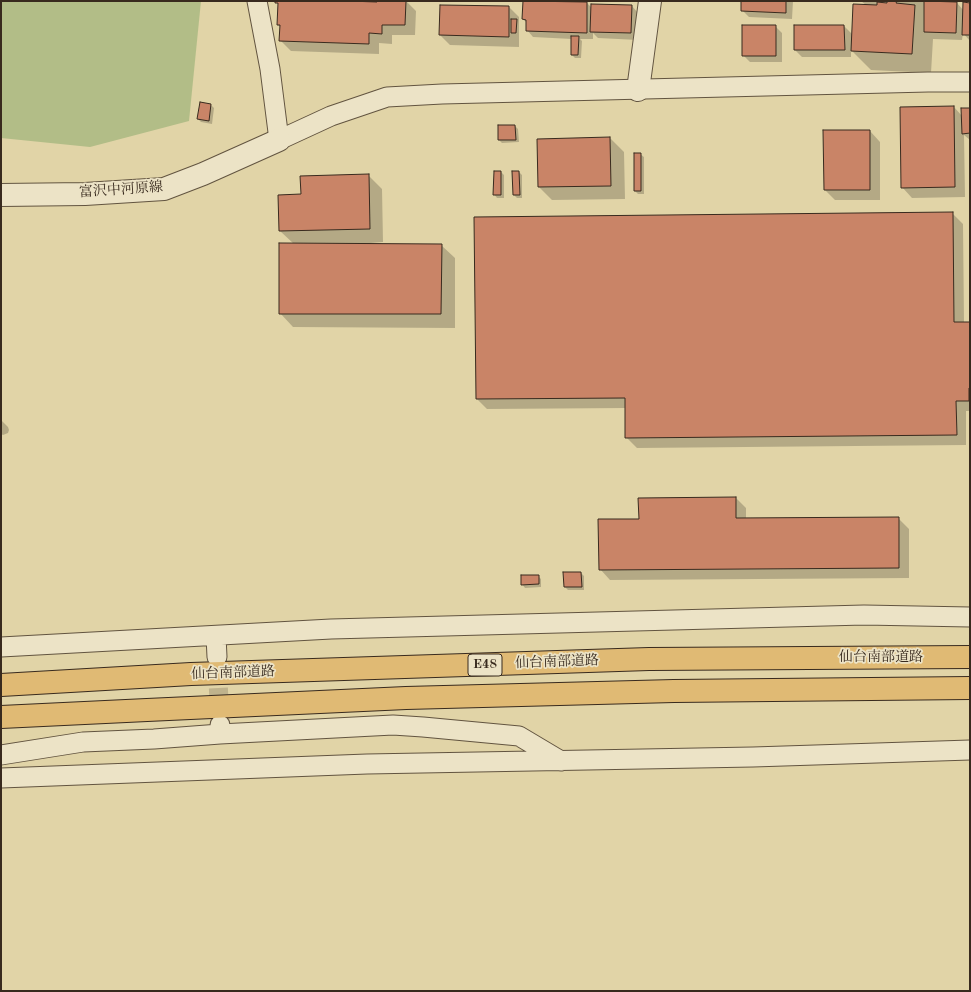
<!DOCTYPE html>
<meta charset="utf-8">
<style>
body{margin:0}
#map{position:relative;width:971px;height:992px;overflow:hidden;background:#e1d4a7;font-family:"Old Standard TT",serif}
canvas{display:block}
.frame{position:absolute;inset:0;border:2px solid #382a1e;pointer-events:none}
</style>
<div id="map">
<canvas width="971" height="992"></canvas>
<div class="frame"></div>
</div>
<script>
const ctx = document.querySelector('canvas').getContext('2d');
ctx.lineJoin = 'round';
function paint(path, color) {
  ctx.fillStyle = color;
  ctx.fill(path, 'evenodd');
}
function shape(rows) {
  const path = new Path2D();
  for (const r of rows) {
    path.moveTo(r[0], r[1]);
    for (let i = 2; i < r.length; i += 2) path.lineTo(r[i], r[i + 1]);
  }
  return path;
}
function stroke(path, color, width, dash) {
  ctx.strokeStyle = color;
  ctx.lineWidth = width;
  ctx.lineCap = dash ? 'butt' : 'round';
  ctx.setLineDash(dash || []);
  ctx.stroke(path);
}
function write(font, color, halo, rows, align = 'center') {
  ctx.font = font + ' "Old Standard TT","Noto Serif JP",serif';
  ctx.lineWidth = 3.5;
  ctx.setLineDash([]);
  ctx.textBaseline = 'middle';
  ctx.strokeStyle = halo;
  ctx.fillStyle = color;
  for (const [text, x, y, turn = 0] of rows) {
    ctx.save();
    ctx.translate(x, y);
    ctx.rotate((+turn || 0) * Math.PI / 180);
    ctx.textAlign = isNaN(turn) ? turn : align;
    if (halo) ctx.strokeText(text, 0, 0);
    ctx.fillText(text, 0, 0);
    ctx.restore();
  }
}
const green = shape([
 [1,1,201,1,189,121,90,147,1,138]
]);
const shadow = shape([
 [276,1,319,1,378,3,378,1,406,1,416,11,415,35,392,35,392,44,379,43,379,54,291,51,280,40,281,28,278,25,279,5,276,2],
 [742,1,793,1,792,19,749,17,742,10],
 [861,1,936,1,936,2,957,3,964,11,970,4,970,41,963,33,962,40,933,39,931,73,871,70,851,50,851,57,802,57,795,50,844,26,852,34,866,5],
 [587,3,592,8,632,6,638,13,638,40,598,38,593,33,593,39,580,39,582,41,581,58,575,58,572,55,572,39,533,37,527,30,527,23,523,19],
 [509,7,519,17,519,47,450,45,440,35],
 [775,26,782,33,782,62,750,62,743,55],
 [201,104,211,105,214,108,212,124,201,122,198,119],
 [954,107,962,116,970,109,970,140,964,135,965,197,912,198,902,187],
 [499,126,515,126,518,129,519,142,502,143,499,140],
 [870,131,880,142,880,200,835,200,825,190],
 [610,138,624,152,625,199,552,200,539,187],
 [640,154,644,157,644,194,638,194,635,191],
 [501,172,504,175,504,198,497,198,494,194],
 [519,172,522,175,522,198,517,198,514,195],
 [368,175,382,189,383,242,371,243,371,244,441,245,455,258,455,328,293,327,280,313,294,244,280,231,302,195],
 [952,213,963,224,964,323,970,323,970,411,966,411,966,445,637,448,626,437,626,408,487,409,477,399],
 [1,420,8,427,9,430,8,433,3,435,1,434],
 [736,498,746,508,746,519,898,518,909,529,909,578,610,580,600,569,640,520],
 [564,573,581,573,584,576,584,590,568,590,565,587],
 [538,576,541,579,541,587,525,588,522,584]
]);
const building = shape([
 [275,1,348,1,377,2,377,1,406,1,405,25,382,25,382,34,369,33,369,44,279,41,280,25,277,25,278,3,275,3,275,1],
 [523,1,587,2,587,33,526,31,526,20,522,19,523,1],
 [741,1,786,1,786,13,741,11,741,1],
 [887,1,897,1,896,3,915,5,912,54,851,51,853,4,877,5,877,2,887,3,887,1],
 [924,1,957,2,956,33,924,32,924,1],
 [963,2,970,3,970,35,962,35,963,2],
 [591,4,632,5,631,33,590,32,591,4],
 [440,5,509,6,509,37,439,35,440,5],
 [511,19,517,19,516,33,511,33,511,19],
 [742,25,776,25,776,56,742,56,742,25],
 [794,25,844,25,845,50,794,50,794,25],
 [571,36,579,36,578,55,571,55,571,36],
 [200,102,211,104,209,121,197,119,200,102],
 [954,106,955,187,901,188,900,107,954,106],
 [961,108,970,108,970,133,962,134,961,108],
 [498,125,515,125,516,140,498,140,498,125],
 [823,130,870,130,870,190,824,190,823,130],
 [610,137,611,186,538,187,537,139,610,137],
 [634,153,641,153,641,191,634,191,634,153],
 [494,171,501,171,501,195,493,195,494,171],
 [512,171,519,171,520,195,513,195,512,171],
 [369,174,370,229,279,231,278,195,301,194,300,176,369,174],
 [953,212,954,322,970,322,970,388,969,388,969,401,956,401,957,435,625,438,625,398,476,399,474,217,953,212],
 [279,243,442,244,441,314,279,314,279,243],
 [736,497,736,518,899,517,899,568,599,570,598,519,639,519,638,498,736,497],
 [563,572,581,572,582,587,564,587,563,572],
 [521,575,539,575,539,584,521,585,521,575]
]);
const minorTunnel = shape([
 [217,659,220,722]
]);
const minor = shape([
 [257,1,270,69,279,140,331,116,387,97,442,94,928,82,970,82],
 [216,636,217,657],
 [1,647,331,629,864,615,970,617],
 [220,734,393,725,423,727,519,736,561,761],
 [1,755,83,742,154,739,220,734,220,725],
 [1,778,367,764,753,757,970,750]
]);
const tertiary = shape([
 [638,90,650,1],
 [1,195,85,194,164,189,203,174,279,140]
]);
const motorway = shape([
 [1,685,191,674,649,659,970,657],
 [1,717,147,710,406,698,674,691,970,688]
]);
const shields = [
 [485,665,34]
];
const shieldNames = [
 ["E48",485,665]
];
const streetNames = [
 ["富沢中河原線",121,190,-4],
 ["仙台南部道路",881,657],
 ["仙台南部道路",557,662,-2],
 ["仙台南部道路",233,673,-2]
];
paint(green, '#b2bd87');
paint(shadow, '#0003');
paint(building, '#c98467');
stroke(building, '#382a1e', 1);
stroke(minorTunnel, '#bfb28c', 19, [19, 10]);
stroke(minor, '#625440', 21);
stroke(tertiary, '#625440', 24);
stroke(motorway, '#382a1e', 24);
stroke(minor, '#ece3c6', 19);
stroke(tertiary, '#ece3c6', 22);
stroke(motorway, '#e0ba74', 22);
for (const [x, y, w] of shields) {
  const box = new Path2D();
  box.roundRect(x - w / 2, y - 11, w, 22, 3);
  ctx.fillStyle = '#ece3c6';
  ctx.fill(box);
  stroke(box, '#382a1e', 1);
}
write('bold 13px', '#382a1e', null, shieldNames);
write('14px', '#382a1e', '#ece3c6', streetNames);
</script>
